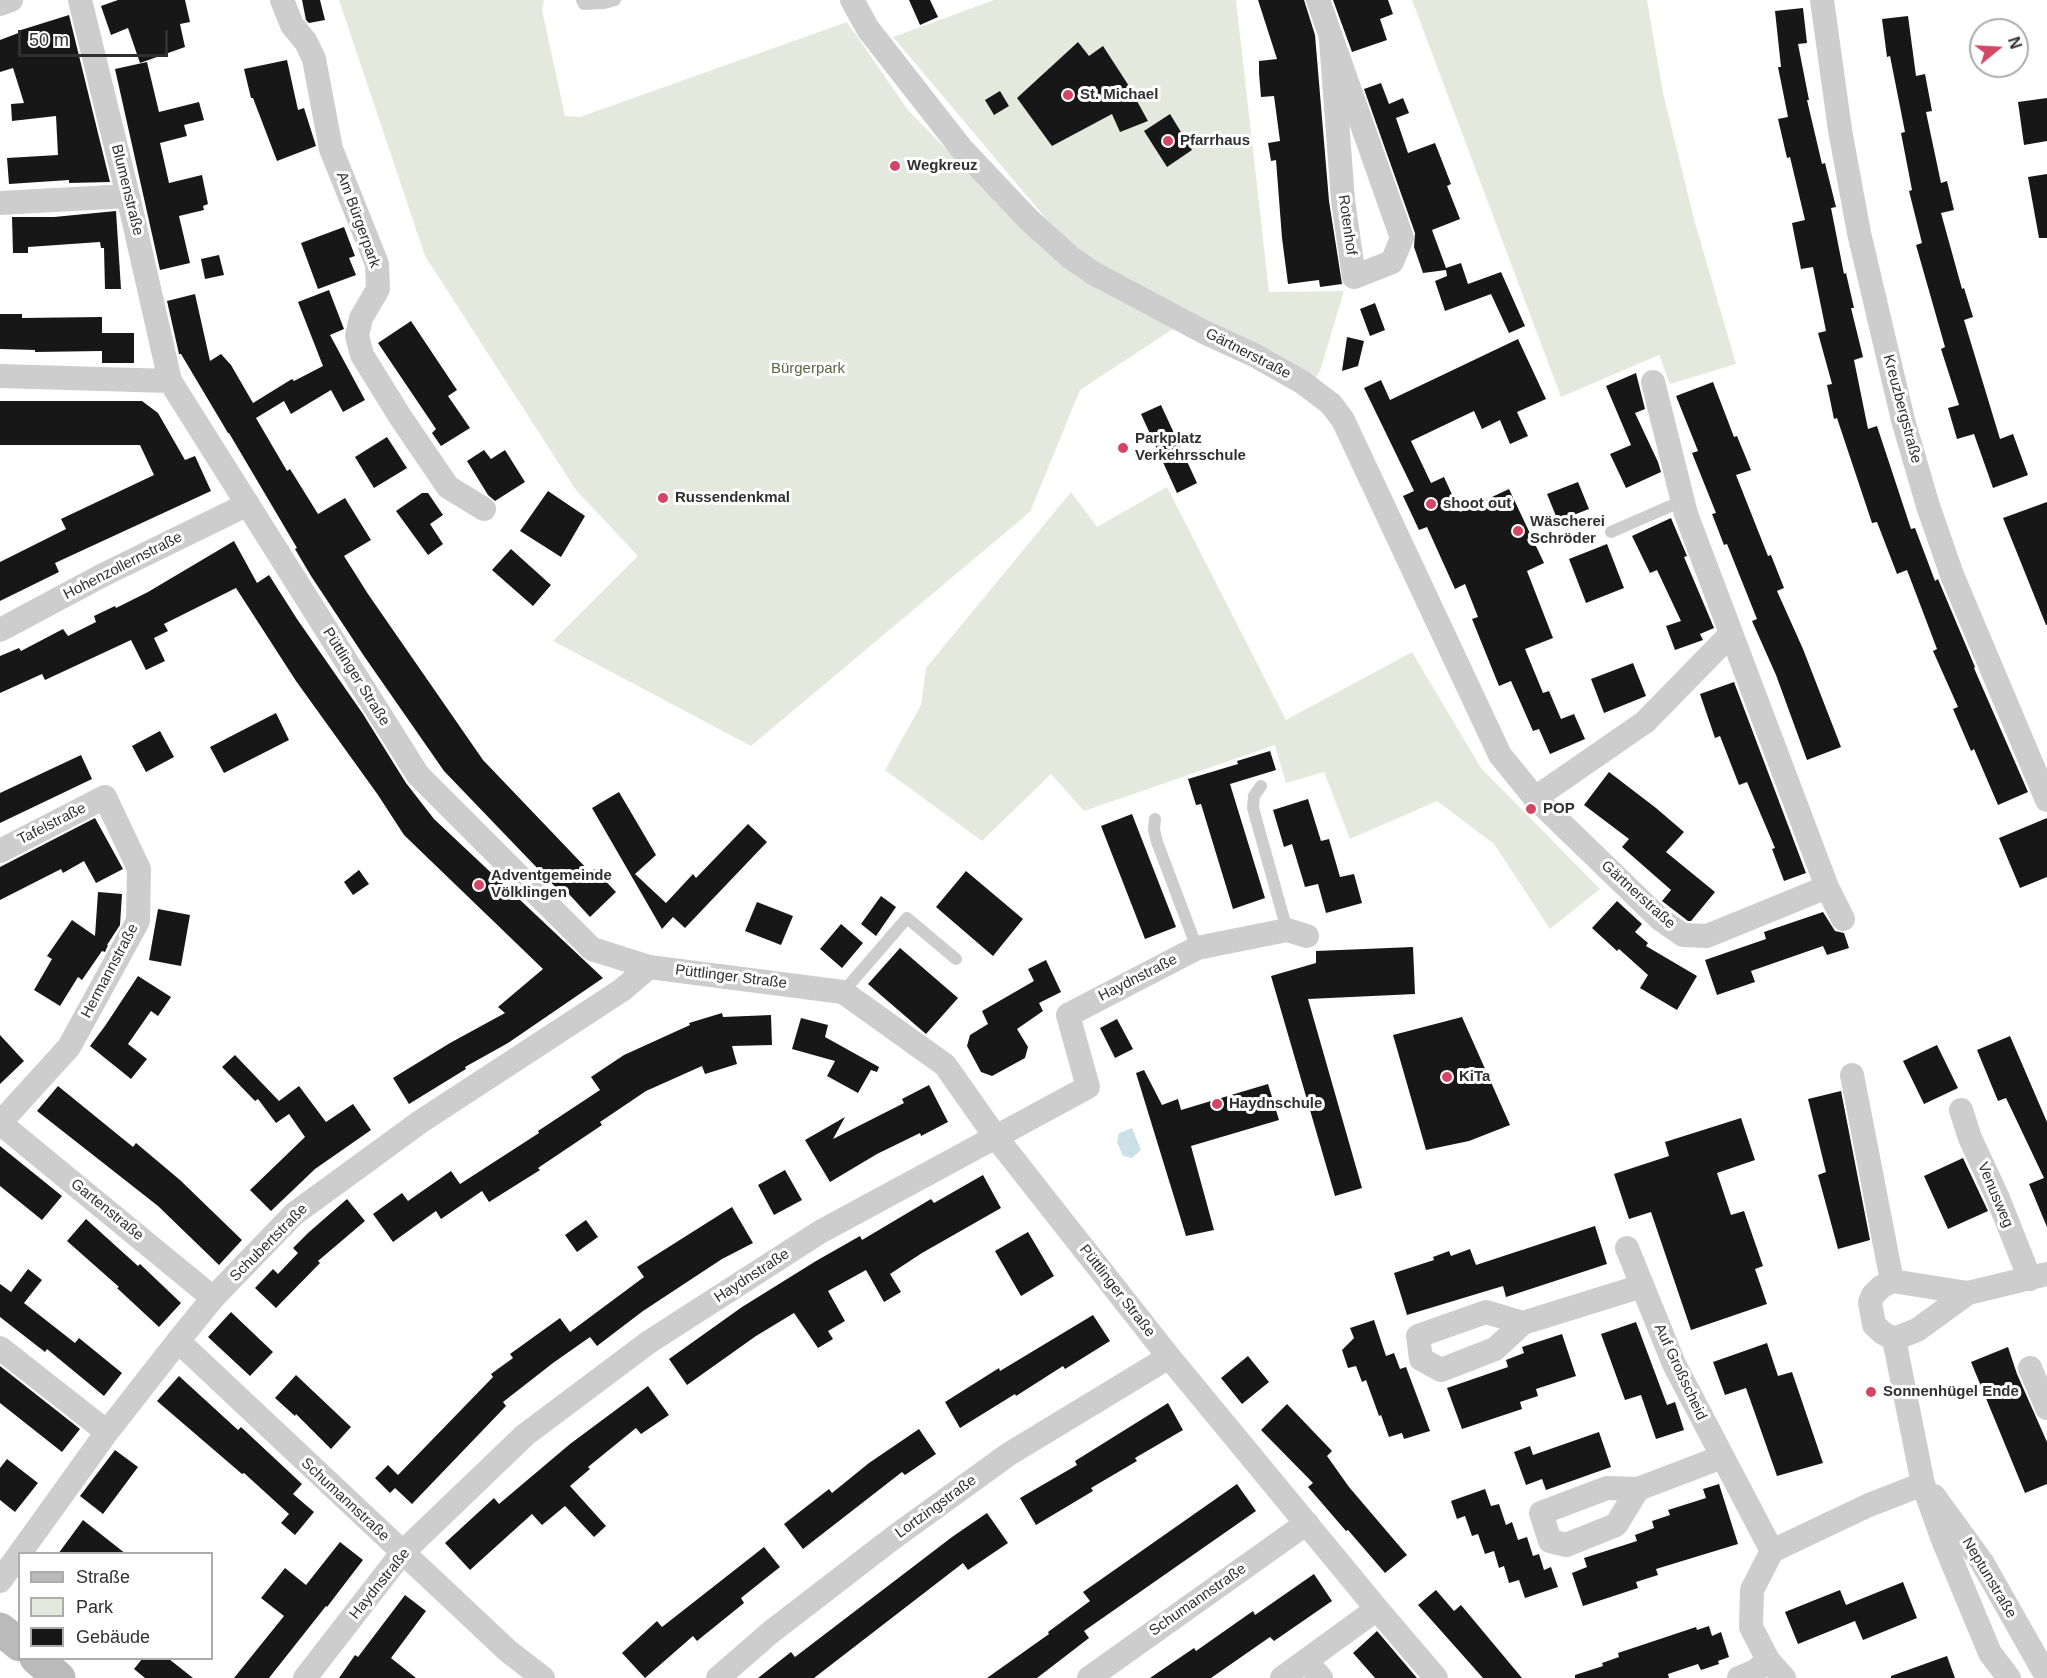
<!DOCTYPE html>
<meta charset="utf-8">
<style>
body{margin:0}
#map{position:relative;width:2047px;height:1678px;overflow:hidden;background:#fff;font-family:Arial,sans-serif}
canvas{display:block}
.legend{position:absolute;left:18px;top:1552px;width:195px;height:108px;box-sizing:border-box;background:#fff;border:2px solid #acacac;margin:0;padding:8px 10px;list-style:none;font-size:18px;color:#303030}
.legend li{display:flex;align-items:center;gap:12px;height:30px}
.legend b{width:30px;border:2px solid #acacac}
.north{position:absolute;left:1969px;top:18px;width:60px;height:60px;box-sizing:border-box;background:#fff;border:2px solid #acacac;border-radius:50%;rotate:72deg;font-size:16px;font-weight:700;line-height:24px;text-align:center;color:#303030}
.north::after{content:'';display:block;margin:auto;width:21px;height:27px;background:#d34764;clip-path:polygon(50% 0,100% 100%,50% 72%,0 100%)}
.scale{position:absolute;left:18px;top:30px;width:150px;height:27px;box-sizing:border-box;border:3px solid #303030;border-top:0;padding-left:8px;font-size:18px;line-height:21px;white-space:nowrap;color:#303030;-webkit-text-stroke:4px #fff;paint-order:stroke}
</style>
<div id="map">
<canvas width="2047" height="1678"></canvas>
<ul class="legend">
<li><b style="height:8px;background:#bababa"></b>Straße</li>
<li><b style="height:16px;background:#e5e9dd"></b>Park</li>
<li><b style="height:16px;background:#171717"></b>Gebäude</li>
</ul>
<div class="north">N</div>
<div class="scale">50 m</div>
</div>
<script>
const ctx = document.querySelector('canvas').getContext('2d');
ctx.lineJoin = 'round';
function paint(path, color) {
  ctx.fillStyle = color;
  ctx.fill(path, 'evenodd');
}
function shape(rows) {
  const path = new Path2D();
  for (const r of rows) {
    path.moveTo(r[0], r[1]);
    for (let i = 2; i < r.length; i += 2) path.lineTo(r[i], r[i + 1]);
  }
  return path;
}
function stroke(path, color, width, dash) {
  ctx.strokeStyle = color;
  ctx.lineWidth = width;
  ctx.lineCap = dash ? 'butt' : 'round';
  ctx.setLineDash(dash || []);
  ctx.stroke(path);
}
function write(font, color, halo, rows, align = 'center') {
  ctx.font = font + ' Arial,sans-serif';
  ctx.lineWidth = 6;
  ctx.setLineDash([]);
  ctx.textBaseline = 'middle';
  ctx.strokeStyle = halo;
  ctx.fillStyle = color;
  for (const [text, x, y, turn = 0] of rows) {
    ctx.save();
    ctx.translate(x, y);
    ctx.rotate((+turn || 0) * Math.PI / 180);
    ctx.textAlign = isNaN(turn) ? turn : align;
    if (halo) ctx.strokeText(text, 0, 0);
    ctx.fillText(text, 0, 0);
    ctx.restore();
  }
}
const green = shape([
 [339,0,544,0,542,10,565,116,580,117,847,22,908,110,973,177,1179,325,1080,390,1030,512,751,746,553,641,638,556,576,490,425,256],
 [994,0,1236,0,1269,292,1344,291,1320,371,1315,379,1105,269,1081,253,1048,221,893,37],
 [1412,0,1647,0,1663,93,1694,219,1736,364,1670,384,1659,355,1561,397],
 [1167,487,1286,720,1412,652,1481,768,1600,889,1550,929,1494,844,1437,801,1350,839,1324,772,1286,783,1275,745,1084,811,1051,774,982,841,885,770,921,705,926,668,1071,492,1097,527]
]);
const water = shape([
 [1132,1128,1141,1150,1132,1158,1123,1156,1117,1142,1119,1133]
]);
const building = shape([
 [118,0,185,0,190,22,180,24,185,47,140,63,128,28,111,35,101,6],
 [302,0,320,0,325,20,309,23,306,20],
 [909,0,930,0,938,17,920,25],
 [1258,0,1304,0,1315,35,1329,201,1342,284,1320,287,1319,280,1288,284,1282,238,1276,160,1271,161,1268,143,1280,141,1274,96,1261,97,1259,73,1259,61,1277,59],
 [1333,0,1388,0,1393,14,1380,19,1387,40,1352,52],
 [1803,8,1807,43,1798,44,1809,100,1807,100,1822,164,1825,163,1836,207,1831,208,1844,274,1846,273,1854,308,1851,308,1863,357,1854,360,1868,429,1877,426,1911,529,1915,528,1935,581,1938,579,1975,667,1974,668,2028,792,1998,805,1974,749,1971,751,1953,709,1958,707,1933,651,1937,649,1907,570,1897,574,1877,522,1872,523,1837,418,1834,419,1827,385,1832,384,1818,333,1826,331,1813,267,1801,269,1792,223,1805,220,1790,157,1787,158,1778,119,1788,117,1778,67,1781,67,1775,11],
 [69,15,110,182,69,183,69,180,9,184,7,158,58,155,56,116,12,121,11,104,24,103,13,68,0,72,0,40,21,32,21,30],
 [1908,16,1916,76,1925,74,1932,111,1926,112,1941,183,1947,181,1954,210,1941,213,1962,289,1964,288,1973,317,1964,320,2000,439,2013,434,2028,475,1993,488,1974,434,1957,439,1948,408,1959,405,1941,349,1945,347,1916,245,1922,243,1909,191,1912,190,1901,133,1905,132,1890,56,1887,57,1882,19],
 [1078,42,1089,56,1103,46,1127,83,1148,121,1120,132,1112,114,1052,146,1017,98],
 [287,60,298,110,304,108,316,146,277,161,253,98,251,98,244,69],
 [147,62,159,112,199,102,204,120,184,125,187,136,160,143,169,183,202,175,208,204,203,206,204,210,179,216,190,263,160,270,115,69],
 [1381,83,1389,104,1403,98,1409,113,1396,118,1408,153,1435,143,1451,184,1447,186,1460,219,1432,230,1446,268,1461,263,1468,284,1501,272,1525,326,1509,333,1491,294,1445,311,1435,281,1447,276,1446,270,1423,273,1414,247,1415,233,1364,89],
 [1000,91,1009,106,994,115,985,100],
 [2047,98,2047,141,2024,145,2018,102],
 [1170,114,1192,150,1167,167,1144,131],
 [2047,174,2047,238,2039,238,2028,177],
 [116,211,121,289,105,289,104,248,101,248,100,242,28,247,28,253,13,253,12,217,54,217],
 [344,227,355,256,349,258,356,275,318,289,301,243],
 [219,255,224,275,205,279,201,259],
 [329,290,344,329,330,335,365,400,343,412,331,390,291,414,284,401,256,418,287,471,290,469,318,514,345,498,371,540,344,556,368,594,483,760,591,873,594,869,616,892,590,917,568,893,565,897,444,771,364,656,311,576,295,549,297,548,229,433,228,433,181,354,179,354,167,301,195,294,210,361,221,354,231,365,253,403,292,379,294,381,323,366,298,302],
 [1375,303,1385,330,1370,336,1360,309],
 [0,314,22,314,22,318,102,317,102,333,134,333,134,363,102,363,102,351,35,352,35,350,0,349],
 [411,321,457,390,448,396,470,428,441,446,432,433,436,429,378,343],
 [1347,337,1364,341,1358,366,1342,371],
 [1518,339,1546,399,1517,412,1528,436,1510,444,1500,420,1482,429,1474,411,1411,441,1431,483,1444,477,1460,512,1509,489,1544,563,1527,571,1553,638,1525,649,1543,693,1549,691,1561,719,1574,714,1585,739,1550,754,1539,729,1533,731,1511,681,1499,686,1472,619,1478,617,1465,584,1455,589,1427,527,1419,530,1403,496,1414,491,1364,388,1381,380,1390,400],
 [1636,373,1645,409,1635,413,1658,462,1661,472,1626,488,1610,454,1631,445,1606,386],
 [1713,382,1734,437,1737,436,1751,470,1736,475,1768,556,1771,555,1784,588,1777,591,1803,649,1841,747,1807,760,1776,675,1752,621,1757,619,1727,544,1724,545,1712,514,1716,513,1692,453,1698,451,1676,396],
 [0,401,142,401,158,413,185,460,195,456,211,491,55,563,59,572,0,601,0,562,66,529,61,519,154,475,140,445,0,445],
 [1161,405,1197,483,1177,493,1141,414],
 [387,437,407,468,374,488,355,457],
 [484,450,491,459,505,450,525,482,495,501,488,495,467,461],
 [1578,482,1589,509,1558,521,1547,494],
 [548,491,585,516,561,557,520,531],
 [422,493,428,493,443,515,430,524,443,544,428,555,396,511],
 [2047,502,2047,625,2046,625,2003,518],
 [1671,518,1687,556,1684,557,1714,628,1700,634,1703,640,1675,650,1666,626,1681,621,1657,570,1650,573,1632,536],
 [234,541,257,583,269,575,297,619,363,714,406,783,434,819,603,978,508,1043,465,1067,466,1069,409,1104,393,1078,450,1043,505,1013,498,1007,543,969,404,835,378,795,296,681,236,588,164,624,168,631,154,638,165,661,146,670,131,640,45,680,42,674,0,693,0,656,19,648,21,651,63,629,68,636,96,622,94,616,115,606,116,608,148,592],
 [1607,544,1624,588,1586,603,1569,559],
 [511,549,551,585,533,606,492,570],
 [1633,663,1646,696,1604,713,1591,679],
 [1734,682,1806,873,1784,881,1772,849,1775,848,1747,782,1739,785,1720,736,1715,738,1700,694],
 [276,713,289,740,224,773,210,747],
 [160,731,174,757,146,772,132,746],
 [1270,751,1276,770,1230,784,1265,898,1233,909,1201,804,1196,805,1188,779,1238,764,1237,761],
 [81,755,92,779,0,823,0,793],
 [1609,772,1656,808,1684,832,1666,852,1715,892,1691,921,1688,921,1662,901,1671,890,1622,847,1629,839,1584,805],
 [619,792,656,855,635,874,666,903,693,874,696,878,748,824,767,842,685,928,673,917,662,929,592,808],
 [1308,799,1321,841,1329,839,1340,877,1354,874,1362,903,1326,913,1318,884,1305,887,1292,844,1284,847,1273,810],
 [1132,814,1176,927,1145,939,1101,826],
 [95,818,123,869,96,883,84,861,63,873,61,869,0,900,0,867],
 [2047,818,2047,877,2020,888,1999,838],
 [359,870,369,884,353,895,344,882],
 [966,871,1023,919,993,956,936,907],
 [98,892,122,894,120,925,107,945,108,945,105,952,102,951,82,980,78,977,60,1006,34,990,52,959,47,956,72,920,95,936],
 [881,896,896,907,876,936,861,924],
 [1617,901,1642,924,1635,932,1648,943,1646,946,1697,976,1677,1010,1640,988,1648,975,1619,949,1617,951,1592,928],
 [757,902,793,916,781,945,745,931],
 [158,909,190,915,181,966,149,960],
 [1823,912,1835,931,1844,933,1849,948,1827,955,1823,946,1751,971,1755,982,1717,995,1705,960,1766,939,1764,932],
 [841,924,863,943,842,968,820,949],
 [1413,947,1415,994,1308,999,1362,1188,1335,1196,1271,976,1316,963,1316,951],
 [900,948,958,998,926,1034,868,984],
 [1046,960,1061,992,1039,1003,1043,1011,1017,1029,1028,1047,1025,1058,992,1076,981,1072,967,1046,970,1035,988,1024,982,1011,1034,981,1028,969],
 [138,976,171,997,158,1016,151,1011,128,1044,147,1059,131,1079,90,1046,105,1026],
 [722,1013,723,1017,771,1015,772,1045,732,1046,737,1064,705,1074,702,1066,646,1091,600,1122,602,1125,538,1168,540,1170,489,1202,482,1191,441,1219,436,1211,393,1242,373,1214,402,1193,408,1201,451,1171,460,1184,539,1133,538,1131,600,1090,591,1077,624,1055,690,1025,689,1023],
 [1462,1017,1510,1125,1469,1141,1426,1150,1393,1035],
 [801,1018,828,1025,825,1037,879,1067,877,1072,871,1070,858,1093,827,1076,835,1061,792,1049],
 [1117,1019,1133,1049,1115,1058,1100,1028],
 [0,1035,24,1061,0,1084],
 [2010,1036,2047,1122,2047,1227,2029,1184,2044,1178,2006,1098,1998,1101,1977,1050],
 [1937,1045,1958,1088,1924,1104,1903,1061],
 [235,1055,279,1101,299,1086,326,1122,353,1104,371,1130,315,1169,271,1211,250,1190,305,1137,289,1114,276,1123,258,1099,255,1101,222,1067],
 [1144,1070,1162,1105,1178,1099,1181,1110,1268,1084,1279,1120,1191,1146,1214,1230,1186,1236,1136,1073],
 [929,1085,948,1122,921,1136,920,1133,877,1154,830,1182,805,1140,845,1117,833,1139,904,1103,902,1099],
 [58,1086,133,1147,136,1143,180,1180,242,1240,219,1265,158,1206,37,1111],
 [1841,1091,1870,1240,1838,1249,1818,1175,1826,1172,1808,1099],
 [1741,1118,1755,1160,1717,1173,1731,1215,1744,1211,1763,1266,1755,1269,1767,1304,1691,1330,1651,1212,1629,1219,1614,1174,1669,1156,1665,1142],
 [0,1146,62,1196,42,1220,0,1186],
 [1963,1158,1988,1211,1948,1229,1924,1176],
 [785,1170,802,1200,774,1215,758,1185],
 [983,1175,1001,1208,922,1253,890,1274,901,1292,884,1302,866,1270,828,1291,845,1321,828,1331,833,1339,818,1348,794,1313,756,1336,687,1385,669,1359,742,1307,816,1261,860,1236,862,1240,931,1199,934,1203],
 [347,1199,365,1221,318,1261,320,1263,276,1308,255,1288,273,1269,278,1274,298,1253,293,1248,308,1233],
 [732,1207,753,1243,722,1259,643,1311,597,1346,590,1337,553,1363,503,1402,506,1406,412,1504,395,1488,390,1493,375,1478,388,1465,398,1475,493,1377,491,1374,513,1358,510,1354,560,1318,570,1332,644,1277,637,1267],
 [86,1219,138,1266,140,1264,181,1303,159,1327,117,1288,119,1287,67,1241],
 [586,1220,598,1237,577,1252,565,1235],
 [1595,1226,1607,1264,1506,1297,1503,1286,1407,1315,1394,1273,1434,1260,1433,1257,1449,1251,1451,1256,1470,1249,1476,1265],
 [1028,1232,1054,1276,1021,1296,995,1251],
 [28,1269,42,1280,24,1303,75,1343,79,1338,122,1373,104,1396,47,1349,45,1352,0,1317,0,1284,11,1292],
 [231,1312,273,1352,250,1376,208,1337],
 [1093,1315,1110,1341,1065,1369,1063,1366,1016,1396,1015,1394,960,1428,945,1402,999,1368,1000,1371],
 [1374,1320,1386,1356,1394,1353,1400,1369,1406,1367,1430,1431,1404,1439,1402,1433,1389,1437,1381,1415,1379,1416,1366,1380,1362,1382,1356,1366,1348,1368,1342,1350,1354,1338,1350,1328],
 [1636,1322,1667,1405,1675,1402,1684,1430,1656,1439,1641,1395,1625,1400,1601,1334],
 [1562,1334,1576,1376,1536,1389,1538,1396,1520,1402,1522,1409,1462,1429,1447,1388,1508,1367,1506,1360,1524,1353,1522,1347],
 [1767,1343,1778,1376,1792,1372,1823,1463,1777,1476,1746,1388,1725,1395,1713,1362],
 [2008,1347,2017,1374,2047,1442,2047,1484,2025,1493,1971,1362],
 [1248,1356,1269,1382,1242,1404,1221,1378],
 [0,1366,80,1429,62,1452,0,1403],
 [296,1375,351,1427,331,1449,296,1414,295,1416,275,1398],
 [179,1376,238,1430,241,1427,302,1484,293,1494,314,1512,295,1535,281,1523,289,1514,244,1473,242,1474,157,1401],
 [648,1386,669,1415,641,1434,636,1428,588,1467,590,1469,570,1486,606,1526,594,1537,565,1506,542,1525,532,1514,470,1570,445,1543,494,1498,499,1504,570,1444],
 [1168,1403,1183,1430,1135,1458,1137,1461,1091,1488,1093,1491,1036,1525,1020,1498,1077,1465,1075,1461],
 [1287,1404,1332,1451,1327,1456,1349,1487,1407,1555,1385,1573,1348,1530,1346,1531,1308,1487,1313,1483,1261,1430],
 [919,1429,936,1454,905,1475,902,1472,803,1549,784,1524,829,1489,832,1493,869,1463],
 [1599,1432,1611,1467,1546,1490,1542,1479,1526,1485,1514,1452,1530,1446,1533,1455],
 [115,1450,138,1467,103,1514,80,1496],
 [7,1459,38,1483,15,1512,0,1500,0,1468],
 [1237,1484,1256,1511,1084,1631,1089,1638,1037,1678,987,1678,1049,1634,1048,1632,1090,1601,1083,1592],
 [1719,1484,1738,1544,1656,1569,1658,1575,1636,1582,1638,1588,1583,1606,1572,1573,1587,1567,1584,1558,1637,1541,1635,1535,1654,1528,1652,1521,1670,1515,1668,1510,1706,1498,1703,1489],
 [1485,1489,1491,1506,1499,1504,1506,1525,1512,1522,1518,1540,1527,1537,1533,1556,1539,1554,1544,1570,1551,1567,1558,1587,1525,1598,1519,1580,1509,1583,1504,1566,1499,1568,1494,1551,1485,1554,1478,1534,1472,1536,1465,1516,1457,1519,1451,1501],
 [987,1513,1008,1543,968,1570,963,1563,814,1678,758,1678,791,1652,795,1657,952,1537],
 [83,1520,126,1554,58,1554],
 [340,1542,363,1560,327,1607,326,1606,269,1678,234,1678,284,1616,261,1598,285,1568,306,1585],
 [764,1547,780,1567,741,1598,744,1603,697,1641,693,1636,645,1678,622,1653,657,1621,662,1627],
 [1314,1574,1332,1601,1274,1641,1270,1637,1211,1678,1150,1678,1194,1648,1196,1651,1253,1611,1255,1615],
 [1903,1582,1917,1618,1863,1640,1855,1621,1798,1644,1785,1612,1840,1590,1846,1605],
 [1436,1590,1454,1611,1461,1605,1522,1678,1483,1678,1418,1605],
 [405,1595,426,1611,391,1658,416,1678,339,1678,355,1655,358,1657],
 [1709,1626,1712,1636,1721,1632,1729,1657,1718,1661,1719,1664,1701,1670,1698,1664,1668,1674,1669,1678,1575,1678,1575,1675,1603,1666,1602,1663,1619,1657,1618,1653,1696,1627,1697,1630],
 [1377,1631,1417,1678,1375,1678,1353,1653],
 [1947,1656,1955,1678,1891,1678,1891,1676],
 [142,1659,169,1659,193,1678,145,1678,134,1669]
]);
const lane = shape([
 [582,0,584,4,604,3,615,0],
 [1611,532,1682,501],
 [1261,786,1254,796,1253,808,1287,930],
 [1155,819,1154,830,1157,842,1197,948],
 [843,992,907,918,956,959]
]);
const street = shape([
 [80,0,128,196,170,381,418,775,592,949,649,967,843,992,945,1065,995,1136,1169,1357,1377,1609,1436,1678],
 [282,0,292,25,306,42,314,59,331,149,377,264,378,289,361,318,357,336,362,355,401,418,448,487,484,509],
 [852,0,868,29,961,148,1029,220,1070,257,1093,273,1204,332,1254,355,1302,382,1331,404,1343,420,1500,755,1535,798,1660,919,1683,935,1707,936,1827,887,1843,919],
 [1318,0,1402,238,1392,262,1354,277,1343,200,1331,40],
 [1822,0,1840,130,1859,233,1903,420,1928,506,1952,575,2047,800],
 [0,4,11,0],
 [0,203,128,196],
 [0,376,170,381],
 [1653,382,1686,514,1827,887],
 [0,630,103,575,248,504],
 [1535,798,1645,722,1731,634],
 [0,851,105,797,139,869,138,921,69,1047,0,1123],
 [1852,1075,1892,1281],
 [1961,1110,1970,1138,1997,1196,2030,1279],
 [0,1123,213,1298],
 [1627,1248,1674,1364,1772,1551],
 [1968,1293,1892,1281,1881,1287,1873,1295,1870,1302,1874,1325,1883,1333,1894,1339,1917,1330,1968,1293,2047,1274],
 [1523,1323,1495,1349,1441,1370,1421,1359,1418,1336,1486,1312,1523,1323,1642,1286],
 [1894,1339,1923,1484,1943,1540,1990,1653,2009,1678],
 [178,1341,508,1651,543,1678],
 [0,1348,107,1432],
 [2030,1368,2047,1408],
 [1638,1489,1616,1525,1566,1545,1550,1541,1541,1513,1607,1488,1638,1489,1722,1457],
 [1934,1496,1982,1562,2047,1677],
 [0,1581,107,1432,178,1341,213,1298,294,1214,420,1122,622,990,649,967],
 [1306,1661,1321,1678],
 [305,1678,402,1553,525,1435,649,1342,820,1232,1088,1087,1068,1015,1197,948,1287,930,1307,936],
 [718,1678,771,1632,893,1538,1009,1454,1169,1357],
 [1089,1678,1307,1523],
 [1282,1678,1377,1609],
 [1739,1678,1754,1672,1768,1660],
 [1784,1678,1768,1660,1751,1627,1752,1590,1772,1551,1869,1505,1923,1484]
]);
const secondary = shape([
 [0,1629,20,1645],
 [36,1658,59,1678]
]);
const markers = [
 [1068,95,6,"#d34764"],
 [1168,141,6,"#d34764"],
 [895,166,6,"#d34764"],
 [1123,448,6,"#d34764"],
 [663,498,6,"#d34764"],
 [1431,504,6,"#d34764"],
 [1518,531,6,"#d34764"],
 [1531,809,6,"#d34764"],
 [479,885,6,"#d34764"],
 [1447,1077,6,"#d34764"],
 [1217,1104,6,"#d34764"],
 [1871,1392,6,"#d34764"]
];
const poiNames = [
 ["St. Michael",1080,95],
 ["Pfarrhaus",1180,141],
 ["Wegkreuz",907,166],
 ["Parkplatz",1135,439],
 ["Verkehrsschule",1135,456],
 ["Russendenkmal",675,498],
 ["shoot out",1443,504],
 ["Wäscherei",1530,522],
 ["Schröder",1530,539],
 ["POP",1543,809],
 ["Adventgemeinde",491,876],
 ["Völklingen",491,893],
 ["KiTa",1459,1077],
 ["Haydnschule",1229,1104],
 ["Sonnenhügel Ende",1883,1392]
];
const streetNames = [
 ["Blumenstraße",127,190,76],
 ["Am Bürgerpark",358,220,70],
 ["Rotenhof",1347,225,82],
 ["Gärtnerstraße",1248,354,27],
 ["Kreuzbergstraße",1902,409,75],
 ["Hohenzollernstraße",123,566,-27],
 ["Püttlinger Straße",356,677,58],
 ["Tafelstraße",52,824,-27],
 ["Gärtnerstraße",1638,895,42],
 ["Hermannstraße",110,971,-62],
 ["Püttlinger Straße",731,977,7],
 ["Haydnstraße",1138,978,-27],
 ["Venusweg",1995,1195,67],
 ["Gartenstraße",107,1210,39],
 ["Schubertstraße",269,1243,-45],
 ["Haydnstraße",752,1276,-33],
 ["Püttlinger Straße",1117,1291,52],
 ["Auf Großscheid",1680,1372,65],
 ["Schumannstraße",345,1500,43],
 ["Lortzingstraße",936,1507,-36],
 ["Neptunstraße",1989,1578,59],
 ["Haydnstraße",380,1584,-51],
 ["Schumannstraße",1198,1600,-35]
];
const parkNames = [
 ["Bürgerpark",808,369]
];
paint(green, '#e5e9dd');
paint(water, '#cce0e7');
paint(building, '#171717');
stroke(lane, '#cdcdcd', 12);
stroke(street, '#cdcdcd', 24);
stroke(secondary, '#bababa', 33);
for (const [x, y, r, color] of markers) {
  const dot = new Path2D();
  dot.arc(x, y, r, 0, 2 * Math.PI);
  ctx.fillStyle = color;
  ctx.fill(dot);
  stroke(dot, '#fff', 2);
}
write('bold 15px', '#303030', '#fff', poiNames, 'left');
write('15px', '#303030', '#fff', streetNames);
write('15px', '#596842', '#fff', parkNames);
</script>
